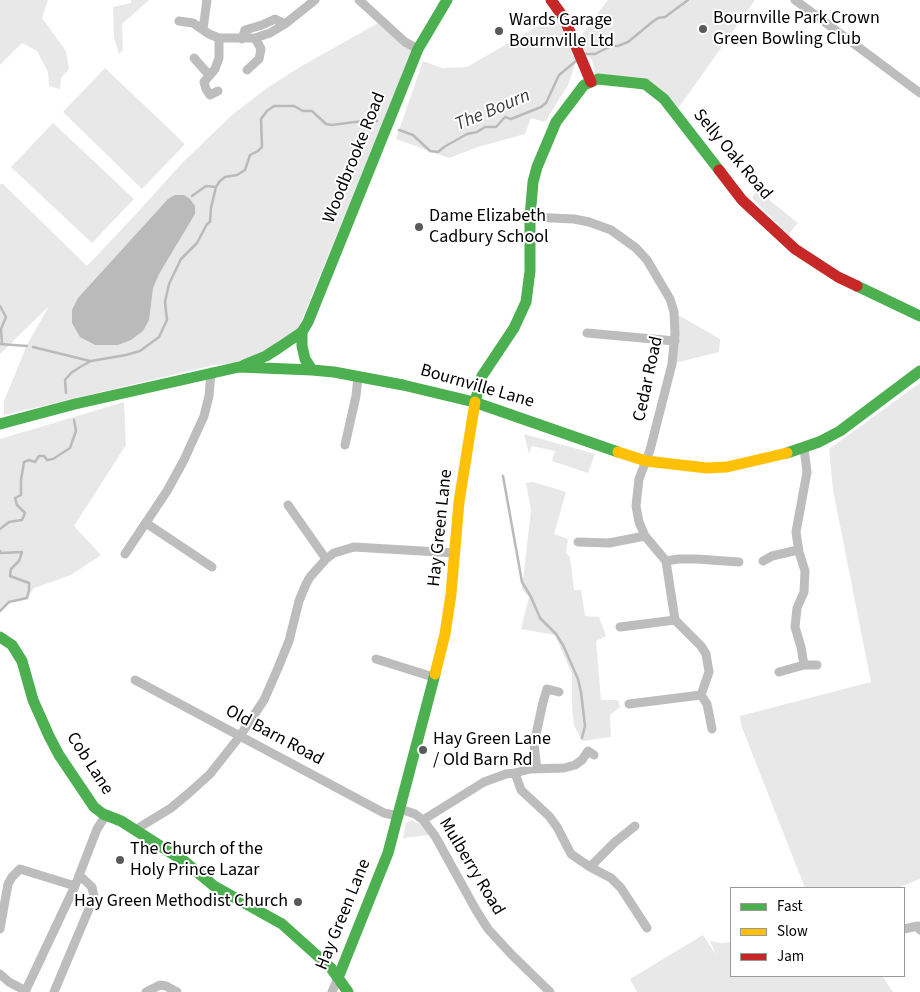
<!DOCTYPE html>
<style>
body{margin:0}
#map{position:relative;width:920px;height:992px;overflow:hidden;background:#fff;font-family:"Source Sans 3",sans-serif}
canvas{display:block}
.legend{position:absolute;left:730px;top:887px;width:175px;height:90px;box-sizing:border-box;background:#fff;border:1px solid #999;margin:0;padding:6px 9px;list-style:none;font-size:15px;color:#000}
.legend li{display:flex;align-items:center;gap:10px;height:25px}
.legend b{width:25px;border:1px solid #999}
</style>
<div id="map">
<canvas width="920" height="992"></canvas>
<ul class="legend">
<li><b style="height:6px;background:#4caf50"></b>Fast</li>
<li><b style="height:6px;background:#ffc107"></b>Slow</li>
<li><b style="height:6px;background:#c62828"></b>Jam</li>
</ul>
</div>
<script>
const ctx = document.querySelector('canvas').getContext('2d');
ctx.lineJoin = 'round';
function paint(path, color) {
  ctx.fillStyle = color;
  ctx.fill(path, 'evenodd');
}
function shape(rows) {
  const path = new Path2D();
  for (const r of rows) {
    path.moveTo(r[0], r[1]);
    for (let i = 2; i < r.length; i += 2) path.lineTo(r[i], r[i + 1]);
  }
  return path;
}
function stroke(path, color, width, dash) {
  ctx.strokeStyle = color;
  ctx.lineWidth = width;
  ctx.lineCap = dash ? 'butt' : 'round';
  ctx.setLineDash(dash || []);
  ctx.stroke(path);
}
function write(font, color, halo, rows, align = 'center') {
  ctx.font = font + ' "Source Sans 3",sans-serif';
  ctx.lineWidth = 4;
  ctx.setLineDash([]);
  ctx.textBaseline = 'middle';
  ctx.strokeStyle = halo;
  ctx.fillStyle = color;
  for (const [text, x, y, turn = 0] of rows) {
    ctx.save();
    ctx.translate(x, y);
    ctx.rotate((+turn || 0) * Math.PI / 180);
    ctx.textAlign = isNaN(turn) ? turn : align;
    if (halo) ctx.strokeText(text, 0, 0);
    ctx.fillText(text, 0, 0);
    ctx.restore();
  }
}
const green = shape([
 [0,0,48,0,42,18,66,51,69,69,61,78,60,89,49,86,48,72,37,51,22,43,0,65],
 [131,0,149,0,122,24,123,50,119,54,114,37,113,7,131,3],
 [608,0,755,0,677,110,668,98,595,75,592,60,586,54,579,38],
 [555,12,576,62,568,85,545,122,531,118,525,134,478,147,449,158,396,139,423,61,442,68,467,67,538,26],
 [378,23,405,42,412,51,298,329,259,361,214,365,4,415,4,401,27,345,49,306,0,354,0,184,3,184,87,266,137,213,182,163,232,115,267,88,300,67],
 [105,68,185,144,142,189,63,112],
 [53,123,134,199,92,243,11,167],
 [757,190,798,223,788,235,752,198],
 [678,315,720,339,719,352,675,363],
 [920,383,920,879,897,888,805,888,741,725,740,716,871,682,833,490,829,449],
 [124,402,126,445,74,526,101,555,71,575,34,588,27,598,9,602,0,611,0,439],
 [524,434,595,454,588,473,552,461,555,451,532,446,529,454],
 [533,482,566,492,554,534,568,539,566,553,570,557,574,590,581,590,585,616,599,617,606,636,596,641,601,700,618,700,620,707,610,715,611,737,582,741,574,725,572,706,572,674,555,635,521,629,529,597,522,589,531,510,526,483],
 [411,820,420,824,429,835,403,838,406,823],
 [703,935,716,955,710,941,721,943,731,942,731,976,882,976,893,992,637,992,630,979]
]);
const water = shape([
 [175,195,184,195,190,199,195,206,195,214,159,274,153,288,149,320,143,331,131,340,118,345,95,345,80,337,72,323,72,310,78,298,168,199]
]);
const stream = shape([
 [584,54,595,54,611,46,618,46,628,42,651,23,658,18,665,17,688,0],
 [399,130,413,135,430,151,438,152,444,147,467,134,477,132,485,127,496,127,505,117,511,119,541,107,546,103,559,75,576,61],
 [192,196,206,186,216,187],
 [0,306,6,317,1,329,2,344],
 [0,344,27,346],
 [33,347,90,361],
 [66,393,65,380,71,373,80,367,91,361,126,355,140,351,159,337,167,320,165,302,169,284,181,259,197,243,207,224,210,222,211,208,216,187,220,181,225,177,237,175,245,170,250,155,258,151,262,147,261,119,267,111,274,106,294,106,303,111,312,111,326,124,332,125,370,120,377,121],
 [503,476,522,582,531,597,540,618,556,634,563,645,578,679,581,692,585,726,582,738],
 [0,529,9,522,22,520,25,513,17,505,15,498,21,495,21,480,24,462,29,460,35,462,39,456,44,456,47,460,53,459,70,448,76,431,74,420],
 [0,551,1,553,22,552,19,561,11,569,10,576,29,583,29,590,27,598,9,602,0,611]
]);
const street = shape([
 [359,0,405,42,418,49],
 [795,0,920,93],
 [179,21,193,23,209,34,219,38,255,38,270,33,285,24,315,0],
 [203,29,207,0],
 [242,39,245,30,262,25,275,19,285,24],
 [194,58,209,75],
 [247,70,259,59,261,49,255,38],
 [218,91,210,95,206,89,204,82,215,69,219,58,219,38],
 [530,217,574,219,589,222,611,230,636,248,647,260,670,299,674,312,675,334,672,364,650,450,639,479,636,506,639,522,645,536,666,561,675,620,701,646,706,654,709,672,701,695,707,704,712,729],
 [587,333,675,341],
 [345,445,356,396,358,377],
 [804,448,807,472,796,532,799,552,805,571,804,592,797,608,795,627,801,647,804,665,817,665],
 [288,505,326,559],
 [146,523,212,567],
 [578,542,609,543,645,536],
 [125,554,167,491,184,460,204,416,209,396,211,372],
 [666,561,678,559,697,559,739,562],
 [763,561,772,556,798,550],
 [620,627,675,620],
 [376,659,433,677],
 [779,672,804,665],
 [135,680,384,813,399,816],
 [629,704,701,695],
 [594,755,588,751,582,760,575,765,564,768,530,769,515,773,521,790,549,816,557,827,571,854,590,867,611,878,621,888,647,928],
 [537,769,534,744,543,702,547,689,559,692],
 [400,809,415,814,423,820,435,836,476,910,488,929,512,955,550,992],
 [423,820,484,782,506,774,515,773],
 [135,830,171,808,189,793,210,774,240,736,264,700,278,668,289,641,299,601,306,584,310,577,326,559,334,553,354,547,455,553],
 [590,867,615,842,635,826],
 [0,929,8,884,12,877,20,869,75,886],
 [904,929,918,926,920,930],
 [0,974,9,982,26,991],
 [25,992,75,886,97,829,106,815],
 [54,992,94,897,92,887,79,875],
 [146,992,160,985,166,986,177,992],
 [332,992,338,978]
]);
const fast = shape([
 [857,286,920,316],
 [302,332,302,346,305,359,312,370],
 [244,365,266,356,280,347,302,332,308,322,418,49,447,0],
 [475,402,482,376,514,328,526,302,530,271,530,217,533,182,537,167,556,122,584,85,598,79,645,84,664,99,719,170],
 [0,424,75,404,239,367,312,370,334,372,403,385,474,402,618,452],
 [787,453,819,442,840,431,920,371],
 [0,637,12,645,22,661,33,700,49,736,59,755,94,807,103,814,121,821,184,861,214,886,282,924,331,968,348,992],
 [338,978,388,853,435,674]
]);
const slow = shape([
 [618,452,646,461,707,468,727,467,787,453],
 [435,674,445,634,451,594,459,502,475,402]
]);
const jam = shape([
 [551,0,564,18,591,82],
 [719,170,742,200,795,249,838,277,857,286]
]);
const markers = [
 [703,29,5,"#595959"],
 [499,31,5,"#595959"],
 [419,227,5,"#595959"],
 [423,750,5,"#595959"],
 [120,860,5,"#595959"],
 [298,902,5,"#595959"]
];
const poiNames = [
 ["Bournville Park Crown",713,19],
 ["Green Bowling Club",713,40],
 ["Wards Garage",509,21],
 ["Bournville Ltd",509,42],
 ["Dame Elizabeth",429,217],
 ["Cadbury School",429,238],
 ["Hay Green Lane",433,740],
 ["/ Old Barn Rd",433,761],
 ["The Church of the",130,850],
 ["Holy Prince Lazar",130,871],
 ["Hay Green Methodist Church",288,902,"right"]
];
const streetNames = [
 ["Selly Oak Road",732,155,50],
 ["Woodbrooke Road",355,158,-68],
 ["Cedar Road",649,379,-78],
 ["Bournville Lane",477,387,16],
 ["Hay Green Lane",441,528,-84],
 ["Old Barn Road",274,736,28],
 ["Cob Lane",89,764,57],
 ["Mulberry Road",471,867,59],
 ["Hay Green Lane",344,915,-68]
];
const waterNames = [
 ["The Bourn",493,111,-23]
];
paint(green, '#e8e8e8');
paint(water, '#bababa');
stroke(stream, '#bababa', 2.5);
stroke(street, '#bdbdbd', 9);
stroke(fast, '#4caf50', 11);
stroke(slow, '#ffc107', 11);
stroke(jam, '#c62828', 11);
for (const [x, y, r, color] of markers) {
  const dot = new Path2D();
  dot.arc(x, y, r, 0, 2 * Math.PI);
  ctx.fillStyle = color;
  ctx.fill(dot);
  stroke(dot, '#fff', 2);
}
write('18px', '#000', '#fff', poiNames, 'left');
write('18px', '#000', '#fff', streetNames);
write('italic 19px', '#3d3d3d', '#fff', waterNames);
</script>
